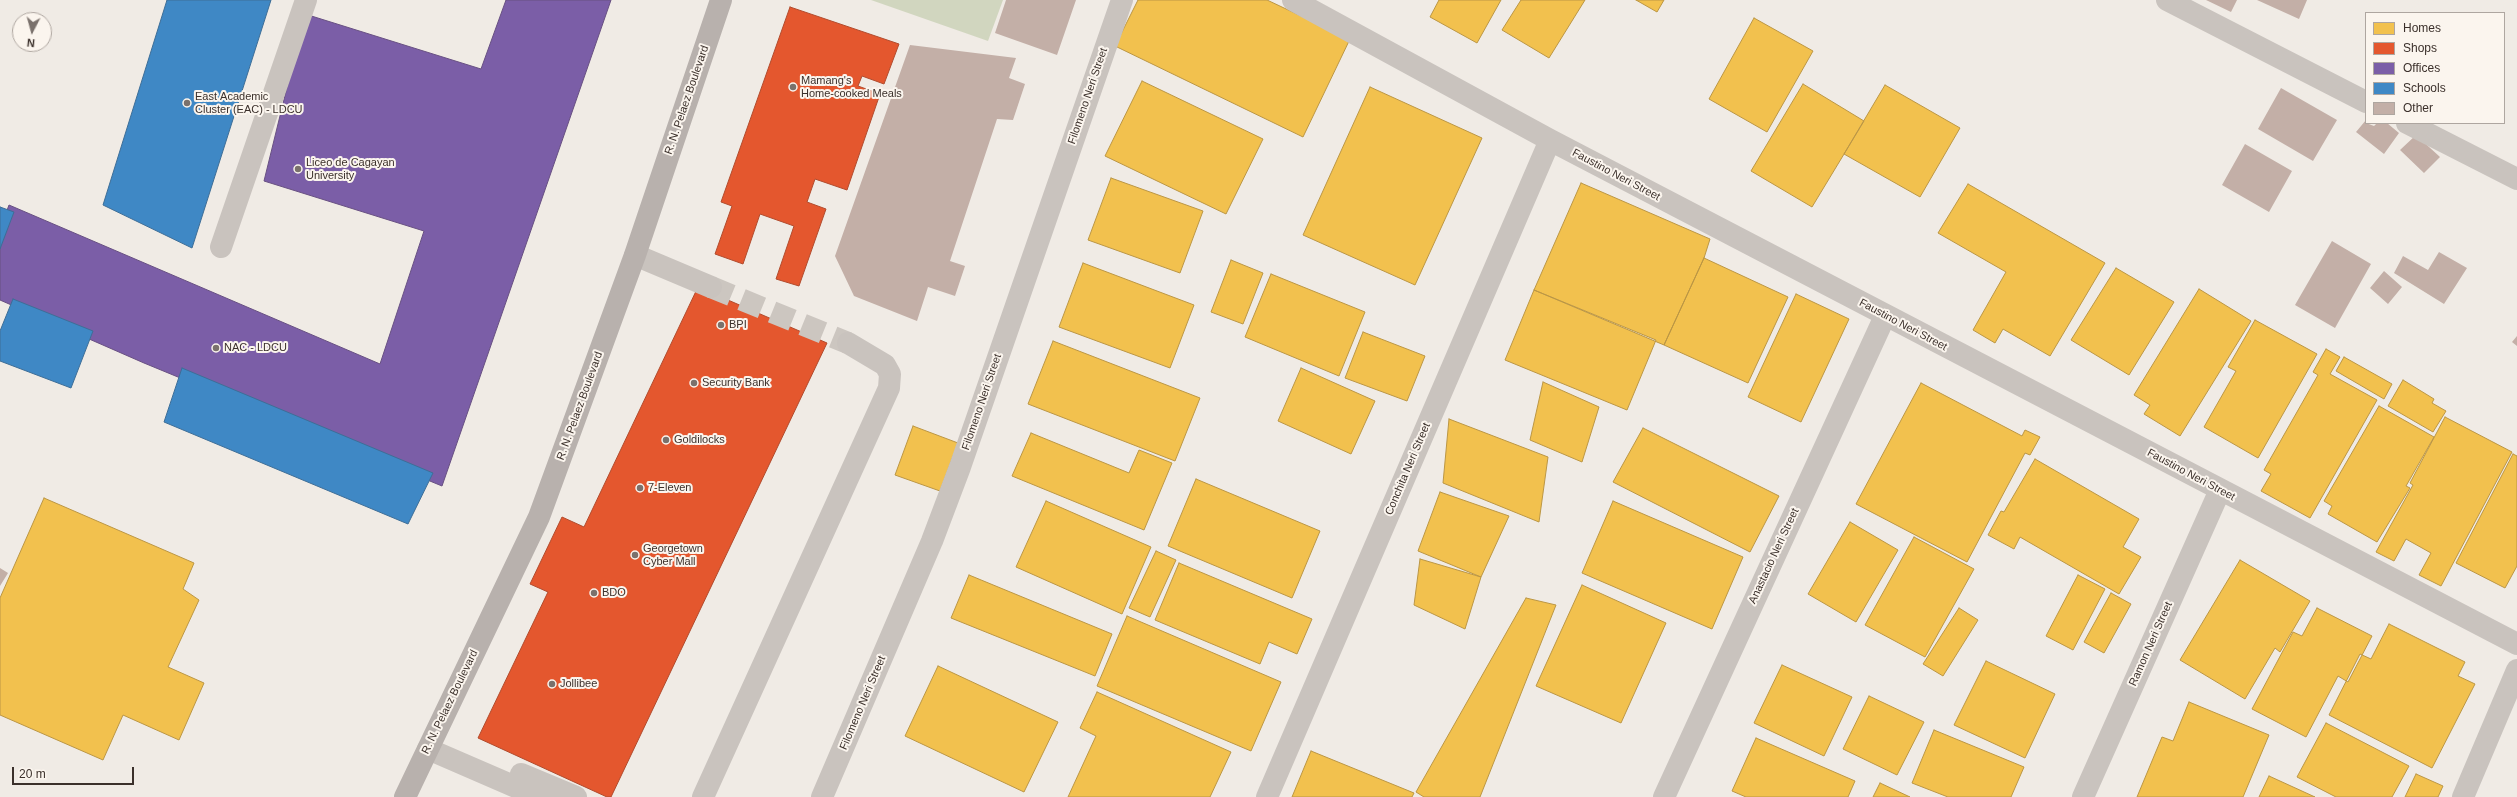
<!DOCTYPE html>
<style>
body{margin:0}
#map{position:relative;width:2517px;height:797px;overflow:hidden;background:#f0ebe5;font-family:Helvetica,sans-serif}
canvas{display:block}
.legend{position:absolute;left:2365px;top:12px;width:140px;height:112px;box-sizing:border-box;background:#fbf5ee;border:1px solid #aea6a0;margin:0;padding:5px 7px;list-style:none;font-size:12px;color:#3b302b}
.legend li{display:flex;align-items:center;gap:8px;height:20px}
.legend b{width:20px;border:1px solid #aea6a0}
.north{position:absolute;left:12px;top:12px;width:40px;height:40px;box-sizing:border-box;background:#fbf5ee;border:1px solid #aea6a0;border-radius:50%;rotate:186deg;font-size:11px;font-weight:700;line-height:16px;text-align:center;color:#3b302b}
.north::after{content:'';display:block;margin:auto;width:14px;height:18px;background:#7a716c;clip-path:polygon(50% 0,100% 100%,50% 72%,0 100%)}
.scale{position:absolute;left:12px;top:767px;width:122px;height:18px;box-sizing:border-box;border:2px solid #3b302b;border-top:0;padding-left:5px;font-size:12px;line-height:14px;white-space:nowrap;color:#3b302b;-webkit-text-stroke:3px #fbf5ee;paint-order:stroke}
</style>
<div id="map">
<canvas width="2517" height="797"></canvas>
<ul class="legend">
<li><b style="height:11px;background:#f2c14e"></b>Homes</li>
<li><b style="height:11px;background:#e4572e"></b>Shops</li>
<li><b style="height:11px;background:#7b5ea7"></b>Offices</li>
<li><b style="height:11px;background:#3f88c5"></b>Schools</li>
<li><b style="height:11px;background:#c3afa7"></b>Other</li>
</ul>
<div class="north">N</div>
<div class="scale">20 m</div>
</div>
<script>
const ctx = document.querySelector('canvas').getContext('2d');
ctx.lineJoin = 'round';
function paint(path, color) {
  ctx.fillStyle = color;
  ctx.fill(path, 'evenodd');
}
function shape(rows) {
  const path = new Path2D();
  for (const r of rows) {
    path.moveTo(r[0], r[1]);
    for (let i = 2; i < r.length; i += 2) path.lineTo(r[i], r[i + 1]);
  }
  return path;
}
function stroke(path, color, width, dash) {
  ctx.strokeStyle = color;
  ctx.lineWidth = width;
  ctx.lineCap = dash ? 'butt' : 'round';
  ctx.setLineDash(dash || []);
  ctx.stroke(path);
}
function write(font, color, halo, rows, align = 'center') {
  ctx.font = font + ' Helvetica,sans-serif';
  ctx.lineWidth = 4;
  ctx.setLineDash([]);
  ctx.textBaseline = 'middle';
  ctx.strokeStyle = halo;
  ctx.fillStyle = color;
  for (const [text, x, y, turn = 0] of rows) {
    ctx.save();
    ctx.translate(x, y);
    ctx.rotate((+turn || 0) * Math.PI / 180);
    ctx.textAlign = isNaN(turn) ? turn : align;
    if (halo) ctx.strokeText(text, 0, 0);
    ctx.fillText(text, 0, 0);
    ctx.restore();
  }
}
const green = shape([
 [871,0,1003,0,988,41]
]);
const homes = shape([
 [1138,0,1267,0,1350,39,1303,137,1115,46,1138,0],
 [1439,0,1501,0,1477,43,1430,17,1439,0],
 [1521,0,1585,0,1549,58,1502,30,1521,0],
 [1636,0,1664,0,1657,12,1636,0],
 [1754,18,1813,51,1767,132,1709,99,1754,18],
 [1142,81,1263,139,1226,214,1105,156,1142,81],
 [1803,84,1864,121,1812,207,1751,171,1803,84],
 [1885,85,1960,128,1920,197,1844,154,1885,85],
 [1370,87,1482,138,1415,285,1303,235,1370,87],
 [1111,178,1203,211,1180,273,1088,240,1111,178],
 [1581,183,1710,239,1704,258,1664,345,1534,290,1581,183],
 [1968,184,2105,263,2050,356,2003,329,1995,343,1973,330,2006,272,1938,233,1968,184],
 [1704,258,1788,297,1748,383,1664,345,1704,258],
 [1231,260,1263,273,1243,324,1211,312,1231,260],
 [1083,263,1194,305,1170,368,1059,327,1083,263],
 [2116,268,2174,302,2129,375,2071,340,2116,268],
 [1271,274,1365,312,1339,376,1245,337,1271,274],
 [2199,289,2251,321,2180,436,2144,414,2150,405,2134,395,2199,289],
 [1534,290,1656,340,1627,410,1505,360,1534,290],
 [1796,294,1849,319,1801,422,1748,397,1796,294],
 [2255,320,2317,354,2258,458,2204,427,2236,371,2228,367,2255,320],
 [1363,332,1425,356,1407,401,1345,378,1363,332],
 [1053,341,1200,398,1175,461,1028,404,1053,341],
 [2326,349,2340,357,2330,374,2377,400,2310,518,2261,491,2271,474,2264,470,2318,375,2313,372,2326,349],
 [2344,357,2392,384,2384,399,2336,371,2344,357],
 [1301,368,1375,401,1351,454,1278,421,1301,368],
 [2403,380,2434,399,2432,403,2446,411,2433,432,2388,406,2403,380],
 [1543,382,1599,407,1582,462,1530,440,1543,382],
 [1921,383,2022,436,2025,430,2040,437,2030,455,2025,453,1967,562,1856,504,1921,383],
 [2379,406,2434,437,2406,486,2410,488,2377,542,2328,514,2332,506,2324,501,2379,406],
 [2445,417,2512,452,2441,586,2419,575,2431,553,2406,539,2394,561,2376,552,2413,485,2410,483,2445,417],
 [1449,419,1548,457,1539,522,1443,483,1449,419],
 [913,426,958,443,940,491,895,475,913,426],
 [1643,428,1779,496,1750,552,1613,482,1643,428],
 [1031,433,1129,473,1139,450,1172,463,1144,530,1012,476,1031,433],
 [2513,454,2517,456,2517,566,2505,588,2456,563,2513,454],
 [2035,459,2139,519,2123,547,2141,557,2119,594,2020,537,2014,549,1988,535,2001,511,2004,512,2035,459],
 [1196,479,1320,531,1292,598,1168,546,1196,479],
 [1440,492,1509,516,1481,577,1418,551,1440,492],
 [44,498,194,563,183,589,199,600,168,667,204,683,179,740,123,715,103,760,0,715,0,598,44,498],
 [1046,501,1151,547,1122,614,1016,567,1046,501],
 [1613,501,1743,557,1712,629,1582,573,1613,501],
 [1850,522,1898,550,1856,622,1808,594,1850,522],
 [1914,537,1974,569,1925,657,1865,625,1914,537],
 [1156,551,1176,560,1150,617,1129,608,1156,551],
 [1420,559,1481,577,1465,629,1414,605,1420,559],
 [2240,560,2310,601,2280,652,2275,648,2245,699,2180,660,2240,560],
 [1179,563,1312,619,1297,654,1269,642,1260,664,1155,620,1179,563],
 [969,575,1112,634,1095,676,951,618,969,575],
 [2078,575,2105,589,2073,650,2046,636,2078,575],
 [1582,585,1666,623,1621,723,1536,686,1582,585],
 [2111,593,2131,604,2104,653,2084,642,2111,593],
 [1526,598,1556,605,1480,797,1424,797,1416,792,1526,598],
 [1959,608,1978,620,1943,676,1923,664,1959,608],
 [2317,608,2372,636,2348,682,2338,676,2306,737,2252,709,2293,632,2302,636,2317,608],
 [1127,616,1281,682,1251,751,1097,686,1127,616],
 [2389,624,2465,662,2458,676,2475,684,2432,768,2329,715,2360,654,2371,659,2389,624],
 [1986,661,2055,694,2025,758,1954,725,1986,661],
 [1782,665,1852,697,1824,756,1754,723,1782,665],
 [938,666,1058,722,1024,792,905,736,938,666],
 [1097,692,1231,752,1210,797,1068,797,1096,736,1080,728,1097,692],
 [1869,696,1924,722,1897,775,1843,749,1869,696],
 [2189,702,2269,735,2243,797,2137,797,2162,737,2173,741,2189,702],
 [2326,723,2409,766,2392,797,2336,797,2297,777,2326,723],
 [1934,730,2024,767,2011,797,1948,797,1912,783,1934,730],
 [1756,738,1855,781,1848,797,1746,797,1732,791,1756,738],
 [1311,751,1414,793,1412,797,1292,797,1311,751],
 [2416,774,2443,786,2438,797,2405,797,2416,774],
 [2269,776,2315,797,2259,797,2269,776],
 [1880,783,1910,797,1873,797,1880,783]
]);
const shops = shape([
 [790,7,899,44,884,84,862,76,858,86,880,94,847,190,815,179,807,202,826,209,799,286,776,279,794,226,760,214,743,264,715,254,732,206,721,202,790,7],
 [698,287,827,343,611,797,607,797,478,738,548,592,530,584,562,517,584,527,698,287]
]);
const offices = shape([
 [506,0,611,0,442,486,144,363,0,300,0,229,9,205,380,364,424,231,264,181,305,14,481,69,506,0]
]);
const schools = shape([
 [167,0,271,0,192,248,103,205,167,0],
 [0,207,14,212,0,249,0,207],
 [13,299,93,331,71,388,0,361,0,331,13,299],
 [182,368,433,473,408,524,164,422,182,368]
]);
const building = shape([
 [1006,0,1076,0,1057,55,995,33],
 [2206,0,2237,0,2231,12],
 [2257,0,2307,0,2299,19],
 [910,45,1016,58,1009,78,1025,84,1013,120,997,119,950,261,965,266,955,296,928,287,917,321,854,296,835,256],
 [2281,88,2337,120,2313,161,2258,129],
 [2366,120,2366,123,2374,126,2377,123,2387,123,2399,133,2384,154,2356,132],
 [2416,135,2440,157,2424,173,2400,150],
 [2245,144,2292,171,2269,212,2222,185],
 [2332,241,2371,264,2335,328,2295,305],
 [2439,252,2467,268,2444,304,2394,273,2403,256,2428,270],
 [2384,271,2402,287,2388,304,2370,288],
 [2517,336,2517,346,2512,342],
 [0,568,8,573,0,586]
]);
const minorTunnel = shape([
 [711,287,848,343]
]);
const minor = shape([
 [1293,0,1550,140,2517,644],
 [2167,0,2366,102],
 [2407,123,2517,179],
 [221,247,306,0],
 [635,255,711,287],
 [428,749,539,797],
 [521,774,576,797],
 [703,797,889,388,890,374,885,365,848,343],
 [822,797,932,541,960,467,1122,0],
 [1267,797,1550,140],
 [1664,797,1885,316],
 [2083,797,2220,490],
 [2463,797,2517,670]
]);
const major = shape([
 [405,797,539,517,635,255,721,0]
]);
const markers = [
 [793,87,4,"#7a716c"],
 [187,103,4,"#7a716c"],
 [298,169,4,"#7a716c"],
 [721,325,4,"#7a716c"],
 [216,348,4,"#7a716c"],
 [694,383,4,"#7a716c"],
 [666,440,4,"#7a716c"],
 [640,488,4,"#7a716c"],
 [635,555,4,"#7a716c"],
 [594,593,4,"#7a716c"],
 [552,684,4,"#7a716c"]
];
const poiNames = [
 ["Mamang's",801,81],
 ["Home-cooked Meals",801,94],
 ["East Academic",195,97],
 ["Cluster (EAC) - LDCU",195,110],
 ["Liceo de Cagayan",306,163],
 ["University",306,176],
 ["BPI",729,325],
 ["NAC - LDCU",224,348],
 ["Security Bank",702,383],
 ["Goldilocks",674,440],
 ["7-Eleven",648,488],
 ["Georgetown",643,549],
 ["Cyber Mall",643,562],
 ["BDO",602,593],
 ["Jollibee",560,684]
];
const streetNames = [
 ["Filomeno Neri Street",1088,96,-71],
 ["R. N. Pelaez Boulevard",687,100,-71],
 ["Faustino Neri Street",1616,175,28],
 ["Faustino Neri Street",1903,325,28],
 ["Filomeno Neri Street",982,402,-71],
 ["R. N. Pelaez Boulevard",580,406,-70],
 ["Conchita Neri Street",1408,469,-67],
 ["Faustino Neri Street",2191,475,28],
 ["Anastacio Neri Street",1774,556,-65],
 ["Ramon Neri Street",2151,644,-66],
 ["R. N. Pelaez Boulevard",450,702,-64],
 ["Filomeno Neri Street",863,703,-67]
];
paint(green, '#d1d6bf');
paint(homes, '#f2c14e');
stroke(homes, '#bb9644', 1);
paint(shops, '#e4572e');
stroke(shops, '#b14b2d', 1);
paint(offices, '#7b5ea7');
stroke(offices, '#685082', 1);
paint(schools, '#3f88c5');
stroke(schools, '#3e6e97', 1);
paint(building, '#c3afa7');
stroke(minorTunnel, '#ccc6c0', 22, [22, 11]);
stroke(minor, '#c9c3be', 22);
stroke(major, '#b8b1ad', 22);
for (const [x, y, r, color] of markers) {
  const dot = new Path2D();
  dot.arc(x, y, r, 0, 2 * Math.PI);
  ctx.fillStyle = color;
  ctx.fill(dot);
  stroke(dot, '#fbf5ee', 1.5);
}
write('11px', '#3b302b', '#fbf5ee', poiNames, 'left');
write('11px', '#3b302b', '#fbf5ee', streetNames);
</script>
